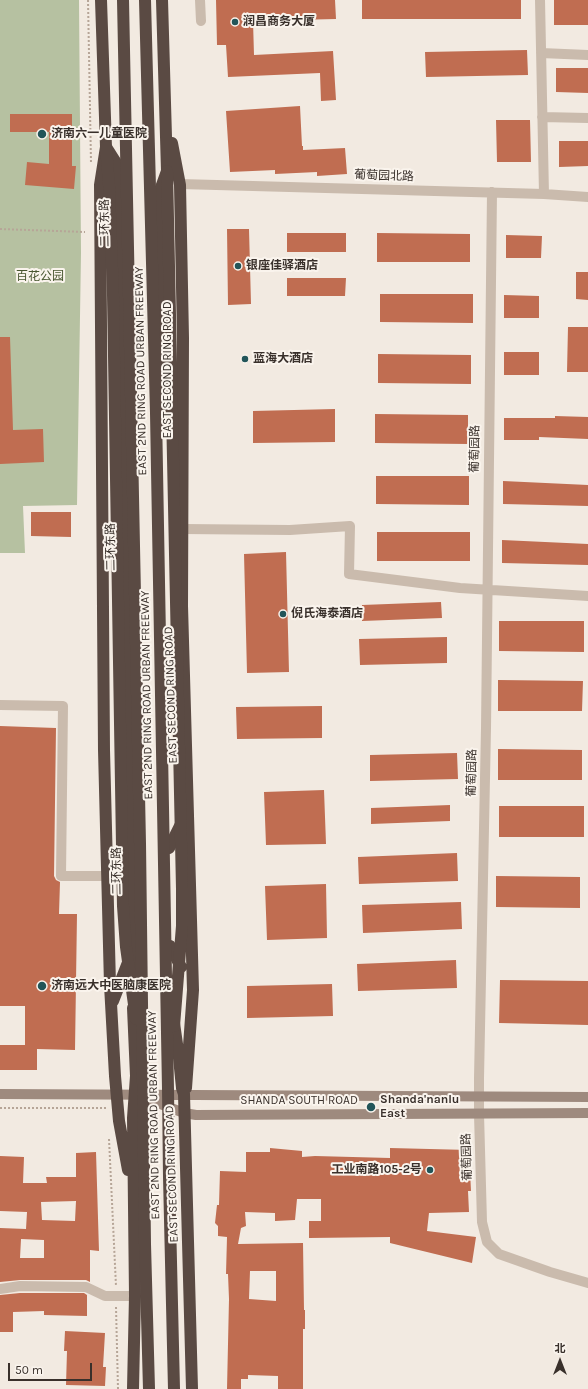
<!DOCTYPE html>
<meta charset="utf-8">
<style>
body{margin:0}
#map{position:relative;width:588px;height:1389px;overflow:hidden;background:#f2eae1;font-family:Karla,"Noto Sans SC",sans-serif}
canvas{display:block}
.north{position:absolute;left:540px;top:1341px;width:40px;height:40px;-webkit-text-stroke:3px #faf4ed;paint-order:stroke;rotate:0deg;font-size:11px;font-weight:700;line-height:16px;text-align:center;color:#39302b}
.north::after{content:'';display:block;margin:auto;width:14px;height:18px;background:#39302b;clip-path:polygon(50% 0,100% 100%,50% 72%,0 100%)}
.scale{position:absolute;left:8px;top:1363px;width:84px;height:18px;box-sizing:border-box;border:2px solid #39302b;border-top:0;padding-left:5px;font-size:12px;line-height:14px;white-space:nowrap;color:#39302b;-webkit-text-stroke:3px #faf4ed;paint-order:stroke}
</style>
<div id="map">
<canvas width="588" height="1389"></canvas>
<div class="north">北</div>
<div class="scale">50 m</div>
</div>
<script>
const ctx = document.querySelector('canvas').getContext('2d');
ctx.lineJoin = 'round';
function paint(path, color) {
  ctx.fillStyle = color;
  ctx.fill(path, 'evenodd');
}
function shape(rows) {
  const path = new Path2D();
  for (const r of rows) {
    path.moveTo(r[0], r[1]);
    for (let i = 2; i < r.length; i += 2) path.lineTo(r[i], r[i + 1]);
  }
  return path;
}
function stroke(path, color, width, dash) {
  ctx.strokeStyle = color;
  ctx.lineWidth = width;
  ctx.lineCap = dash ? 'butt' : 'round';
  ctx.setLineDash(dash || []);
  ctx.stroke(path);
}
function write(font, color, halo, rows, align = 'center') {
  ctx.font = font + ' Karla,"Noto Sans SC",sans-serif';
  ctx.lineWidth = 4;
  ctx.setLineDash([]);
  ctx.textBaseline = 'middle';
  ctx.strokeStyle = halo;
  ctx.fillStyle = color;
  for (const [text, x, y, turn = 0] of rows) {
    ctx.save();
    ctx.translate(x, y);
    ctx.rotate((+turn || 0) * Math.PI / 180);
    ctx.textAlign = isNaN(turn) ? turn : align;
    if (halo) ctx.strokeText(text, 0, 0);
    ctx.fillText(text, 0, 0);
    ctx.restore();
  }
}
const green = shape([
 [0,0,79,0,81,253,77,505,23,506,25,553,0,553]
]);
const building = shape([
 [216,0,335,0,336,19,253,21,254,55,333,51,336,100,321,101,320,73,228,77,226,45,217,45],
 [362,0,521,0,521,19,362,19],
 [554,0,588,0,588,25,554,25],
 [527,50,528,75,426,77,425,52],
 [556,68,588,68,588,93,556,92],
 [300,106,302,146,303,146,303,150,345,148,347,174,317,176,317,172,275,174,275,170,230,172,226,111],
 [10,114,72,114,72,166,76,166,74,189,25,185,27,162,49,164,49,132,10,132],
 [496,120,530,120,531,162,497,162],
 [559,141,588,141,588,166,559,167],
 [227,229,249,229,251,304,228,305],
 [287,233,346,233,346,252,287,252],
 [377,233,470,234,470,262,377,262],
 [506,235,542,236,541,258,506,258],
 [576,272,588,272,588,300,576,299],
 [287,278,346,278,345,296,287,296],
 [380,294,473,294,473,323,380,322],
 [504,295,539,296,539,318,504,318],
 [568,327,588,327,588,372,567,372],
 [0,337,10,337,13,430,43,429,44,462,0,464],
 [504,352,539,352,539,375,504,375],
 [378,354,471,355,471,384,378,383],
 [335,409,335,442,253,443,253,411],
 [375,414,468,415,468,444,375,443],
 [555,416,588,417,588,439,539,437,539,440,504,440,504,418,555,418],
 [376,476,469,476,469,505,376,504],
 [503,481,588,485,588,506,503,504],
 [31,512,71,512,71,537,31,536],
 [377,532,470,532,470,561,377,561],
 [502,540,588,544,588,565,502,563],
 [286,552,289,672,247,673,244,554],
 [441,602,442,618,362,621,362,605],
 [499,621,584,621,584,652,499,651],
 [447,637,447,663,360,665,359,639],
 [498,680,583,681,582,711,498,711],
 [322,706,322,738,237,739,236,707],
 [0,726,56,728,54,876,56,880,60,882,59,914,77,914,75,1050,37,1049,37,1070,0,1070,0,1045,25,1045,25,1006,0,1006],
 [498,749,582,750,582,780,498,780],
 [457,753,458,779,370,781,370,755],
 [324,790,326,844,266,845,264,792],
 [450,805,450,821,371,824,371,808],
 [499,806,584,806,584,837,499,837],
 [457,853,458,881,359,884,358,857],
 [496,876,580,877,580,908,496,907],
 [326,884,327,938,267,940,265,886],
 [461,902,462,929,363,933,362,905],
 [456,960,457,988,358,991,357,964],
 [500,980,588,981,588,1025,499,1023],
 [332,984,333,1016,247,1018,247,986],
 [270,1148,302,1151,302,1157,315,1156,390,1158,390,1148,469,1150,471,1191,468,1191,469,1212,429,1213,427,1231,476,1237,472,1263,390,1243,390,1237,309,1238,309,1221,321,1221,321,1199,297,1199,295,1220,275,1221,275,1213,245,1212,246,1226,241,1228,238,1244,303,1243,304,1310,305,1310,305,1329,303,1329,303,1389,278,1389,278,1376,248,1375,248,1379,241,1379,241,1389,227,1389,229,1299,228,1274,226,1274,227,1237,218,1236,218,1226,215,1223,217,1205,219,1205,220,1171,246,1172,246,1152,270,1152],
 [250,1271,276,1271,276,1301,249,1299],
 [96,1152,99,1251,90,1250,90,1282,86,1280,20,1280,0,1282,0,1228,26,1229,27,1212,0,1211,0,1156,24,1157,23,1183,47,1183,46,1177,76,1177,76,1153],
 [76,1201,75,1221,42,1220,41,1202],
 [21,1239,44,1240,44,1258,20,1258],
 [20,1293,84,1293,87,1295,87,1316,44,1315,44,1311,13,1312,13,1332,0,1332,0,1295],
 [65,1331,105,1333,103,1367,106,1367,105,1386,66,1385,67,1351,64,1351]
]);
const path = shape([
 [88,0,91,163],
 [0,229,85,232],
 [0,1108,107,1108],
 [109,1139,116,1286],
 [116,1307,118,1389]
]);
const street = shape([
 [200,0,201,21],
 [540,0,544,194],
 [541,53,588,55],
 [542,117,588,118],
 [180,184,544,194,588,197],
 [492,192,486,728,479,1078,479,1114,482,1222,487,1242,499,1254,550,1272,588,1283],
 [183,529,290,530,350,526,349,574,460,588,588,596],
 [0,705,63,706,61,876,107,876],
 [0,1289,20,1286,86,1287,105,1296,135,1296]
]);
const secondary = shape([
 [0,1094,588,1097],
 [142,1097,184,1113,196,1115,588,1113]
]);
const highway = shape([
 [101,0,106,147,100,185,104,750,110,985,115,1076,119,1121,128,1170],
 [162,0,167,171,158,196,162,421],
 [172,143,180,185,183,338,182,606,193,990,186,1088],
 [106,147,118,166,133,968],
 [169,848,182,822],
 [170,946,181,967],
 [113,1001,129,960],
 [133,1008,136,1076,133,1118,135,1296,133,1389],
 [173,1016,179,1058,182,1088,184,1094,192,1389]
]);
const highwayBridge = shape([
 [123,0,140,843,145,1244,149,1389],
 [145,0,156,413,168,1089,169,1177,174,1389],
 [106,147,109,185,113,295,123,906,126,947,136,1019],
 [167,171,182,889,182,926,174,1026]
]);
const markers = [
 [235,22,4,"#225559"],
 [42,134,5,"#225559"],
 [238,266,4,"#225559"],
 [245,359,4,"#225559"],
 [283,614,4,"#225559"],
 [42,986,5,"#225559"],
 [371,1107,5,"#225559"],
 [430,1170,4,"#225559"]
];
const poiNames = [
 ["润昌商务大厦",243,22],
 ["济南六一儿童医院",51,134],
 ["银座佳驿酒店",246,266],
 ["蓝海大酒店",253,359],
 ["倪氏海泰酒店",291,614],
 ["济南远大中医脑康医院",51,986],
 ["Shanda'nanlu",380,1100],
 ["East",380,1114],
 ["工业南路105-2号",422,1170,"right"]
];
const streetNames = [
 ["葡萄园北路",384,176,2],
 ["二环东路",105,223,-91],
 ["EAST SECOND RING ROAD",168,370,-90],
 ["EAST 2ND RING ROAD URBAN FREEWAY",141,371,-91],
 ["葡萄园路",475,449,-89],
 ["二环东路",111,547,-91],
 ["EAST 2ND RING ROAD URBAN FREEWAY",147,695,-91],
 ["EAST SECOND RING ROAD",171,695,-92],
 ["葡萄园路",472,773,-89],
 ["二环东路",117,871,-91],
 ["SHANDA SOUTH ROAD",299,1101],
 ["EAST 2ND RING ROAD URBAN FREEWAY",154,1115,-91],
 ["葡萄园路",467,1157,-92],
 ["EAST SECOND RING ROAD",172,1174,-92]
];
const parkNames = [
 ["百花公园",40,277]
];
paint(green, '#b6c1a1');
paint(building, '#c06d51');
stroke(path, '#b6a597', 2, [2, 2]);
stroke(street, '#cabbad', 10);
stroke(secondary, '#9e8a7e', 10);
stroke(highway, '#5a4a43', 12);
stroke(highwayBridge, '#5a4a43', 12);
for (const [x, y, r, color] of markers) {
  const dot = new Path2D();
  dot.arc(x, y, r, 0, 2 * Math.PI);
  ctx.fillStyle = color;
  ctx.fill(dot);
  stroke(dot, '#faf4ed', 1.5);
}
write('bold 12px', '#39302b', '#faf4ed', poiNames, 'left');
write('12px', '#39302b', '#faf4ed', streetNames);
write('12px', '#485630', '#faf4ed', parkNames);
</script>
